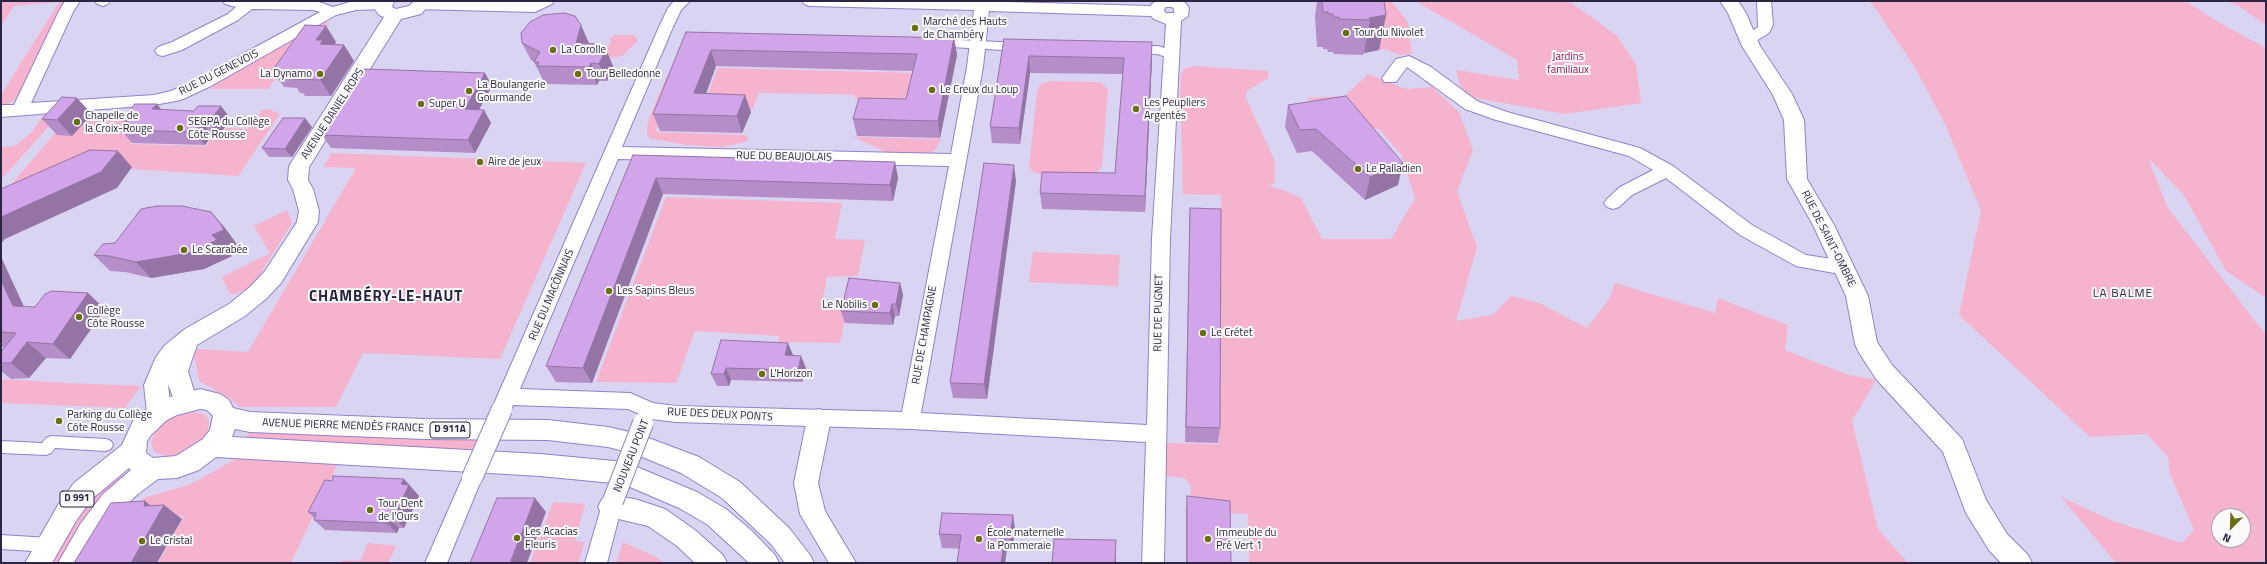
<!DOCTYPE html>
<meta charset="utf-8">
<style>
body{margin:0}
#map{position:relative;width:2267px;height:564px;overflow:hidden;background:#dad4f3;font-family:"Titillium Web",sans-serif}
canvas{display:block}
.frame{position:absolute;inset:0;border:2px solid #2b2442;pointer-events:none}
.north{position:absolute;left:2211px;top:508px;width:40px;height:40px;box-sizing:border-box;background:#fafafa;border:1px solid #a7a4b0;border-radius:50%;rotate:203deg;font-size:11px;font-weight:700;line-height:16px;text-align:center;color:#2b2442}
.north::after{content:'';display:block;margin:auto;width:14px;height:18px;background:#686e13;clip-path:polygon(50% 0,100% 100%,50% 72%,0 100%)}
</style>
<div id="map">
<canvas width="2267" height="564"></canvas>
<div class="frame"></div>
<div class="north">N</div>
</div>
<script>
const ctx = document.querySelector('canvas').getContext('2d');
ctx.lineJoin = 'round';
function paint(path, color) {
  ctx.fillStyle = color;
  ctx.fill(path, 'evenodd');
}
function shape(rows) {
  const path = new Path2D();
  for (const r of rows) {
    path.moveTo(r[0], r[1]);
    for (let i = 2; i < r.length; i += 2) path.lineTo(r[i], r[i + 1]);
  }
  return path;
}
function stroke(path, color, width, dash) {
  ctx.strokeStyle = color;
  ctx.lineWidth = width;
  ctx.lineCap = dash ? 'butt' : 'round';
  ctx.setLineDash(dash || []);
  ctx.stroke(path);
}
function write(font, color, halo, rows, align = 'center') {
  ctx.font = font + ' "Titillium Web",sans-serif';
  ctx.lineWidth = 4;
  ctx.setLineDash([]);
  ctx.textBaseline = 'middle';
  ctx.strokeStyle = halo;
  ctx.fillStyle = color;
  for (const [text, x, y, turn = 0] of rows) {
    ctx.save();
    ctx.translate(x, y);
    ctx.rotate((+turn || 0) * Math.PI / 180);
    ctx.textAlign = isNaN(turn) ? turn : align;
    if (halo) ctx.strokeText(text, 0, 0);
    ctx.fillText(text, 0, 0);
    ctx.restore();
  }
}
const green = shape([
 [1,1,65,1,18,97,10,103,1,105,1,95,59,2,14,6,1,26],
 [1329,1,1391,1,1408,22,1412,54,1399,55,1386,49,1379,50,1375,20],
 [1415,1,1569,1,1616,35,1636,64,1641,103,1565,114,1463,96,1456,70,1519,80,1517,60],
 [1870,1,2186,1,2220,23,2266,48,2266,298,2226,271,2184,195,2148,158,2168,208,2266,335,2266,563,2116,563,2061,497,2113,521,2182,543,2194,530,2170,474,2168,457,2147,434,2090,437,1959,315,1981,211,1945,124,1914,66],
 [2219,516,2243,516,2243,540,2219,540],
 [2225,1,2266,1,2266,25,2237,5],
 [325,22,329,23,328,25,283,68,268,89,211,89,214,83],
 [615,35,633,35,637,38,637,42,622,56,608,58,604,51,611,43,609,39],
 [1194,66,1268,71,1268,78,1247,91,1246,98,1275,161,1275,174,1274,182,1270,187,1283,190,1301,198,1322,239,1391,239,1415,199,1402,156,1380,130,1342,117,1306,98,1345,96,1368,74,1406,89,1432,87,1459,112,1473,150,1457,191,1477,247,1456,321,1493,315,1511,296,1539,303,1587,328,1609,299,1615,283,1715,313,1718,298,1788,325,1785,350,1846,374,1876,380,1852,421,1878,529,1908,563,1249,563,1248,514,1229,513,1190,500,1191,486,1185,478,1167,476,1163,472,1164,449,1168,443,1219,444,1221,195,1183,194,1180,91,1181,74,1184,69],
 [718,68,917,73,908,115,860,105,854,95,830,94,759,93,752,110,702,109],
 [666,78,678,78,656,130,657,132,746,135,748,138,746,142,722,147,686,145,652,139,647,135,648,121],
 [1050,81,1095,82,1101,83,1108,89,1102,166,1097,173,1094,175,1037,174,1032,171,1029,167,1037,91,1041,84],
 [269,109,280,114,238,176,103,167,2,195,69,117,143,118,136,136,130,144,206,146,213,136,220,136,226,128,248,129,262,110],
 [50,113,57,117,1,180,2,147,15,146,31,133,40,120],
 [853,137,941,139,935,150,927,154,906,154,886,152],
 [332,153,489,159,513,158,513,160,586,163,500,359,363,353,336,407,239,407,231,399,199,381,193,349,248,352,356,168,323,167],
 [666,197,842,203,835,239,865,240,858,276,827,277,821,308,847,309,840,343,778,342,779,336,695,331,676,383,596,382],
 [287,210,292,223,253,285,236,294,230,294,222,277,270,253,254,226],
 [1033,252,1120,255,1118,286,1029,282],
 [4,379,67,383,141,386,125,408,1,403,1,382],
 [191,412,204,414,209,420,208,431,204,438,198,445,180,455,169,457,154,452,151,441,155,433,163,424,170,418],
 [252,427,478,436,472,451,246,438],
 [236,459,339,461,291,563,158,563,184,516,129,514,135,506,143,498,189,485],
 [119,472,127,478,63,563,50,563,84,503],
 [553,502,585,504,575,541,585,542,578,563,530,563],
 [623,542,658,558,664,563,616,563],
 [368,543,396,546,388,563,341,563,342,560,360,561]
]);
const pedestrian = shape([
 [939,39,1019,43,1024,47,1019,51,935,46,934,43,939,39],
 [1135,46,1158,46,1176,52,1178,55,1172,59,1157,54,1131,53,1129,50,1131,47,1135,46],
 [51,436,106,439,111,441,113,445,111,449,106,451,55,448,51,453,46,455,1,453,1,441,42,443,46,438,51,436],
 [1,535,49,538,54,540,57,545,54,550,49,552,1,549,1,535]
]);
const minor = shape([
 [65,1,80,1,73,12,31,103,154,95,171,91,199,78,320,12,313,10,252,9,238,20,182,50,163,56,158,55,155,51,158,47,172,42,228,14,236,7,225,4,223,1,316,1,333,7,353,1,388,1,390,4,388,7,383,9,356,10,336,15,211,86,181,100,154,105,1,117,1,105,14,105,59,11,65,1],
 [95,1,110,1,108,4,103,6,97,4,95,1],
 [421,1,533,2,554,1,552,4,535,12,416,9,414,6,416,3,421,1],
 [674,1,690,1,681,10,673,27,622,147,951,154,967,67,974,10,809,6,804,4,802,1,972,1,1150,6,1155,1,1183,1,1187,5,1189,8,1188,16,1181,21,1170,238,1164,563,1142,563,1146,442,910,429,676,422,651,419,628,409,513,405,510,412,503,414,496,412,493,406,659,27,668,8,674,1],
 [1166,7,1172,7,1174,9,1174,13,1165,13,1164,10,1166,7],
 [989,11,1151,16,1154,19,1166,24,1152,238,1147,425,921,413,983,67,989,11],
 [618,159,949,166,902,412,676,406,653,403,630,393,520,389,618,159],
 [1757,1,1771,1,1773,25,1769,33,1756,41,1739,35,1736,32,1739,29,1744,27,1754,30,1758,27,1757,1],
 [1409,56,1431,67,1477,101,1507,112,1640,148,1673,166,1752,225,1806,255,1845,261,1851,263,1854,268,1851,273,1845,275,1796,266,1740,235,1666,178,1632,195,1619,207,1613,209,1607,207,1604,203,1607,199,1620,187,1653,170,1629,156,1496,120,1465,109,1407,67,1396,82,1384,82,1382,78,1396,59,1409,56],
 [472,469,479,472,482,478,447,563,425,563,465,472,472,469],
 [613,492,620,495,623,501,607,563,585,563,603,501,606,495,613,492]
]);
const tertiary = shape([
 [1720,1,1738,1,1746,13,1760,46,1792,94,1804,120,1807,179,1834,225,1868,296,1877,342,1892,365,1962,439,1986,500,2007,534,2028,555,2032,563,2001,563,1989,550,1966,513,1943,452,1876,379,1858,351,1855,344,1846,296,1813,225,1787,179,1784,120,1773,95,1742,46,1728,13,1720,1]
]);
const secondary = shape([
 [376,1,394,1,392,7,396,9,409,6,414,1,433,1,421,14,401,19,309,167,308,180,313,189,319,211,318,222,281,283,267,298,245,316,197,345,188,371,197,401,193,408,185,411,177,408,168,384,171,413,167,420,159,423,151,420,147,413,144,385,156,357,165,345,185,329,229,304,251,286,265,271,297,222,299,211,293,189,288,180,289,166,384,17,379,15,374,8,376,1]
]);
const primary = shape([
 [200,389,220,394,229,400,233,408,250,412,424,419,548,420,608,427,638,434,699,457,740,482,789,528,810,555,814,563,785,563,771,544,722,498,681,473,635,454,608,447,548,440,424,439,250,432,235,429,232,437,540,454,625,462,697,492,726,509,752,531,775,555,779,563,749,563,708,525,679,508,623,484,540,476,216,457,199,470,177,478,158,479,138,494,121,510,99,539,85,563,58,563,81,523,103,494,131,470,129,468,92,499,76,521,52,563,25,563,58,505,74,483,122,445,133,421,151,406,163,399,200,389],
 [200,409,207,410,213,416,210,430,203,439,176,456,153,458,146,453,147,441,151,435,167,420,177,415,200,409],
 [819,409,827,412,831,419,818,483,825,511,856,563,829,563,800,514,794,483,807,419,811,412,819,409],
 [611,496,635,499,665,509,695,530,723,555,727,563,695,563,677,546,648,526,602,515,598,507,602,499,611,496]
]);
const minorBridge = shape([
 [472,478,502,409],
 [613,501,643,423]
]);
const wall = shape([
 [1317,1,1384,1,1386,15,1379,50,1364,53,1363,55,1334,54,1333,52,1328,52,1327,49,1323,49,1323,47,1317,47,1315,17],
 [326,26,336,42,335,44,344,45,354,61,331,96,305,96,303,93,300,93,297,88,284,87,272,71],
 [686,32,954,38,957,55,940,138,857,136,853,119,906,99,913,71,716,66,706,94,751,112,742,133,660,131,653,114],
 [1004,39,1152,58,1145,212,1042,209,1040,193,1115,173,1123,74,1030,73,1020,144,992,143,990,127],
 [522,43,589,44,602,49,613,66,607,81,599,81,597,85,546,84,544,80,543,80,534,62,531,60],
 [485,73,492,86,479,110,484,110,491,123,475,153,331,148,322,135],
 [157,104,161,110,231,119,219,135,212,135,205,145,132,143,121,130,125,124,121,120],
 [1288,105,1398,185,1365,200,1312,151,1297,153,1285,127],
 [92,114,72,136,57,135,42,119],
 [312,127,292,157,269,157,262,148],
 [633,155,895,162,898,178,893,201,663,194,592,383,556,382,546,366],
 [1016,181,987,399,953,398,950,383],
 [1190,208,1220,428,1218,443,1185,442],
 [211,212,225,228,233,239,238,246,227,251,232,256,204,269,151,278,125,272,110,271,94,255,115,243],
 [1,257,24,307,105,309,70,359,46,358,29,378,11,379,1,371,1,352,4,347,1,347],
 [900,283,903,295,899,316,895,316,893,325,845,323,841,311],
 [721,340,793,355,792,355,806,368,802,382,731,380,729,386,717,386,711,374],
 [404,479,419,496,404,528,399,528,397,533,325,530,314,520,314,518,308,512,332,481],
 [1187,496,1231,563,1186,563,1186,510],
 [1015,529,1012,551,942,548,939,534]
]);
const shadedWall = shape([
 [1386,15,1379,50,1364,53,1370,20,1369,18],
 [581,25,589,43,576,43],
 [326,26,336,42,330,51,316,40],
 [954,38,957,55,940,138,938,121],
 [1152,42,1152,58,1145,212,1145,196],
 [600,44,604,53,606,49,613,66,607,81,599,64,598,48],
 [344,45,354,61,331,96,320,80],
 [711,50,716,66,700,110,694,93],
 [1029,56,1030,73,1020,144,1019,128],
 [591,63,599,81,597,85,589,67],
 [485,73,492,86,472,122,465,109],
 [745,95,751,112,742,133,737,116],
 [77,98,92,114,72,136,57,120],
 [157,104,167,117,152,109],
 [221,106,231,119,219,135,209,122],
 [484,110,491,123,475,153,468,140],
 [305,118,312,127,292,157,285,149],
 [202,122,212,135,205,145,194,132],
 [118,151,132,167,117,188,5,239,1,243,1,217],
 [895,162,898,178,893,201,890,185],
 [1403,163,1398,185,1365,200,1370,177],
 [1014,165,1016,181,987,399,984,384],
 [656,178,663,194,592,383,583,368],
 [211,212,225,228,233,239,238,246,227,251,232,256,204,269,151,278,136,262,212,235],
 [1,257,31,322,13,306,1,280],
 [900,283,903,295,899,316,896,304],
 [88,293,105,309,70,359,53,344],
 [892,304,895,316,893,325,890,313],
 [27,342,46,358,29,378,11,363],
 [788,343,793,355,789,367,785,355],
 [801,356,806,368,802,382,798,370],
 [726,368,731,380,729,386,724,374],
 [404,479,419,496,404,528,394,517,401,484],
 [535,498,546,512,527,563,510,563],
 [145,501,160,513,164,505,182,519,157,563,131,563],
 [1013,515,1015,529,1012,551,1010,537],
 [388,517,399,528,397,533,387,523],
 [1005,537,1007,550,1005,563,1001,563],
 [1116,540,1116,563,1115,563]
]);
const building = shape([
 [1322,1,1384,1,1386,15,1369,18,1370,20,1339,19,1339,17,1333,17,1333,14,1328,14,1328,12,1323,12,1322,1],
 [564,13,575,16,581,25,576,43,600,44,598,48,606,49,599,64,591,63,589,67,537,66,539,62,534,62,540,52,522,43,521,33,530,22,543,15,564,13],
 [305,25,326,26,316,40,323,40,320,44,344,45,320,80,293,79,295,77,289,77,292,72,272,71,305,25],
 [686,32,954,38,938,121,853,119,859,98,906,99,917,54,711,50,694,93,745,95,737,116,653,114,686,32],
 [1004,39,1152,42,1145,196,1040,193,1042,172,1115,173,1124,58,1029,56,1019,128,990,127,1004,39],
 [365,69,485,73,465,109,484,110,468,140,322,135,365,69],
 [1346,96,1403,163,1370,177,1316,129,1300,130,1288,105,1346,96],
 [62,97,77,98,57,120,42,119,62,97],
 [135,104,157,104,152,109,194,111,198,106,221,106,209,122,202,122,194,132,121,130,129,120,121,120,135,104],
 [283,118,305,118,285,149,262,148,283,118],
 [90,150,118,151,101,172,1,217,1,189,90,150],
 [633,155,895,162,890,185,656,178,583,368,546,366,633,155],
 [984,163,1014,165,984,384,950,383,984,163],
 [157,206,182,206,211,212,220,223,224,230,212,235,217,240,189,253,136,262,109,256,94,255,103,244,115,243,141,209,157,206],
 [1190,208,1221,209,1220,428,1186,427,1190,208],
 [849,278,900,283,896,304,892,304,890,313,841,311,849,278],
 [1,280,13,306,35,307,45,294,52,291,88,293,53,344,27,342,11,363,1,363,1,352,16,333,1,332,1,280],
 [721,340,788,343,785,355,801,356,798,370,726,368,724,374,711,374,721,340],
 [333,476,404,479,401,484,409,485,394,517,388,517,387,523,314,520,316,513,308,512,325,480,332,481,333,476],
 [1187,496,1230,501,1231,563,1187,563,1187,496],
 [497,498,535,498,510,563,470,563,497,498],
 [145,501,144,506,164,505,131,563,74,563,111,503,145,501],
 [942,513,1013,515,1010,537,1005,537,1001,563,957,563,961,535,939,534,942,513],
 [1054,539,1116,540,1115,563,1052,563,1054,539]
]);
const markers = [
 [915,28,4,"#686e13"],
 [1346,33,4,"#686e13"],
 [553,50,4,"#686e13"],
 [320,74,4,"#686e13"],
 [578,74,4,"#686e13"],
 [932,90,4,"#686e13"],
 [469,91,4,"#686e13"],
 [421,104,4,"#686e13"],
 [1136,109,4,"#686e13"],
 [77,122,4,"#686e13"],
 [180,128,4,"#686e13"],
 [480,162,4,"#686e13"],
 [1358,169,4,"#686e13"],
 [184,250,4,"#686e13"],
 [609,291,4,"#686e13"],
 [875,305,4,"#686e13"],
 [79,317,4,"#686e13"],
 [1203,333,4,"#686e13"],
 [762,374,4,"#686e13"],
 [59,421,4,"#686e13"],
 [370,510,4,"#686e13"],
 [517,538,4,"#686e13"],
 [979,539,4,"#686e13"],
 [1208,539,4,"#686e13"],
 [142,541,4,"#686e13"]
];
const shields = [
 [450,430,40],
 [77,499,34]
];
const shieldNames = [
 ["D 911A",450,430],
 ["D 991",77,499]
];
const poiNames = [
 ["Marché des Hauts",923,22],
 ["de Chambéry",923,35],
 ["Tour du Nivolet",1354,33],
 ["La Corolle",561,50],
 ["La Dynamo",312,74,"right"],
 ["Tour Belledonne",586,74],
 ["La Boulangerie",477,85],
 ["Gourmande",477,98],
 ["Le Creux du Loup",940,90],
 ["Les Peupliers",1144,103],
 ["Argentés",1144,116],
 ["Super U",429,104],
 ["Chapelle de",85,116],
 ["la Croix-Rouge",85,129],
 ["SEGPA du Collège",188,122],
 ["Côte Rousse",188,135],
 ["Aire de jeux",488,162],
 ["Le Palladien",1366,169],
 ["Le Scarabée",192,250],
 ["Les Sapins Bleus",617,291],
 ["Le Nobilis",867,305,"right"],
 ["Collège",87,311],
 ["Côte Rousse",87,324],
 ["Le Crétet",1211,333],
 ["L'Horizon",770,374],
 ["Parking du Collège",67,415],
 ["Côte Rousse",67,428],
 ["Tour Dent",378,504],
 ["de l'Ours",378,517],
 ["Les Acacias",525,532],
 ["Fleuris",525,545],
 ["École maternelle",987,533],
 ["la Pommeraie",987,546],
 ["Immeuble du",1216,533],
 ["Pré Vert 1",1216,546],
 ["Le Cristal",150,541]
];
const parkNames = [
 ["Jardins",1568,57],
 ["familiaux",1568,70]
];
const streetNames = [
 ["RUE DU GENEVOIS",219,73,-27],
 ["AVENUE DANIEL ROPS",333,114,-57],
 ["RUE DU BEAUJOLAIS",784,157,1],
 ["RUE DE SAINT-OMBRE",1828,239,63],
 ["RUE DU MACÔNNAIS",552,295,-67],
 ["RUE DE PUGNET",1159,313,-89],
 ["RUE DE CHAMPAGNE",925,335,-80],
 ["RUE DES DEUX PONTS",720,415,3],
 ["AVENUE PIERRE MENDÈS FRANCE",343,426,2],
 ["NOUVEAU PONT",632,456,-68]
];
const neighbourhoodNames = [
 ["LA BALME",2123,294]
];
const districtNames = [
 ["CHAMBÉRY-LE-HAUT",386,297]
];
paint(green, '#f6b3ce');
stroke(pedestrian, '#9281ca', 2);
stroke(minor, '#9281ca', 2);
stroke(tertiary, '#9281ca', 2);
stroke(secondary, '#9281ca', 2);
stroke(primary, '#9281ca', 2);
paint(pedestrian, '#fff');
paint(minor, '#fff');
paint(tertiary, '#fff');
paint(secondary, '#fff');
paint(primary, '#fff');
stroke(minorBridge, '#9281ca', 22, []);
stroke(minorBridge, '#fff', 20);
paint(wall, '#b58ec9');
paint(shadedWall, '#9374a4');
paint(building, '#d2a5ea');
stroke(building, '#9374a4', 1);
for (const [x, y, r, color] of markers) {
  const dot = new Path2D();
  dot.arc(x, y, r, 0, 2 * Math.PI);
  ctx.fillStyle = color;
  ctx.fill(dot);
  stroke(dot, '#fafafa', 1.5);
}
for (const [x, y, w] of shields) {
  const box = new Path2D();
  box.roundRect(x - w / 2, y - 8, w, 16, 3);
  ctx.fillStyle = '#fafafa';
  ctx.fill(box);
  stroke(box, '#2b2442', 1);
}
write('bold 10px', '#2b2442', null, shieldNames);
write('11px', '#2b2442', '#fafafa', poiNames, 'left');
write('11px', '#96165c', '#fafafa', parkNames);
write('11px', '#2b2442', '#fafafa', streetNames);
ctx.letterSpacing = '1px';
write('12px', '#2b2442', '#fafafa', neighbourhoodNames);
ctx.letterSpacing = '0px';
ctx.letterSpacing = '1px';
write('bold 15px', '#2b2442', '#fafafa', districtNames);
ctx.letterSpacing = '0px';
</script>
